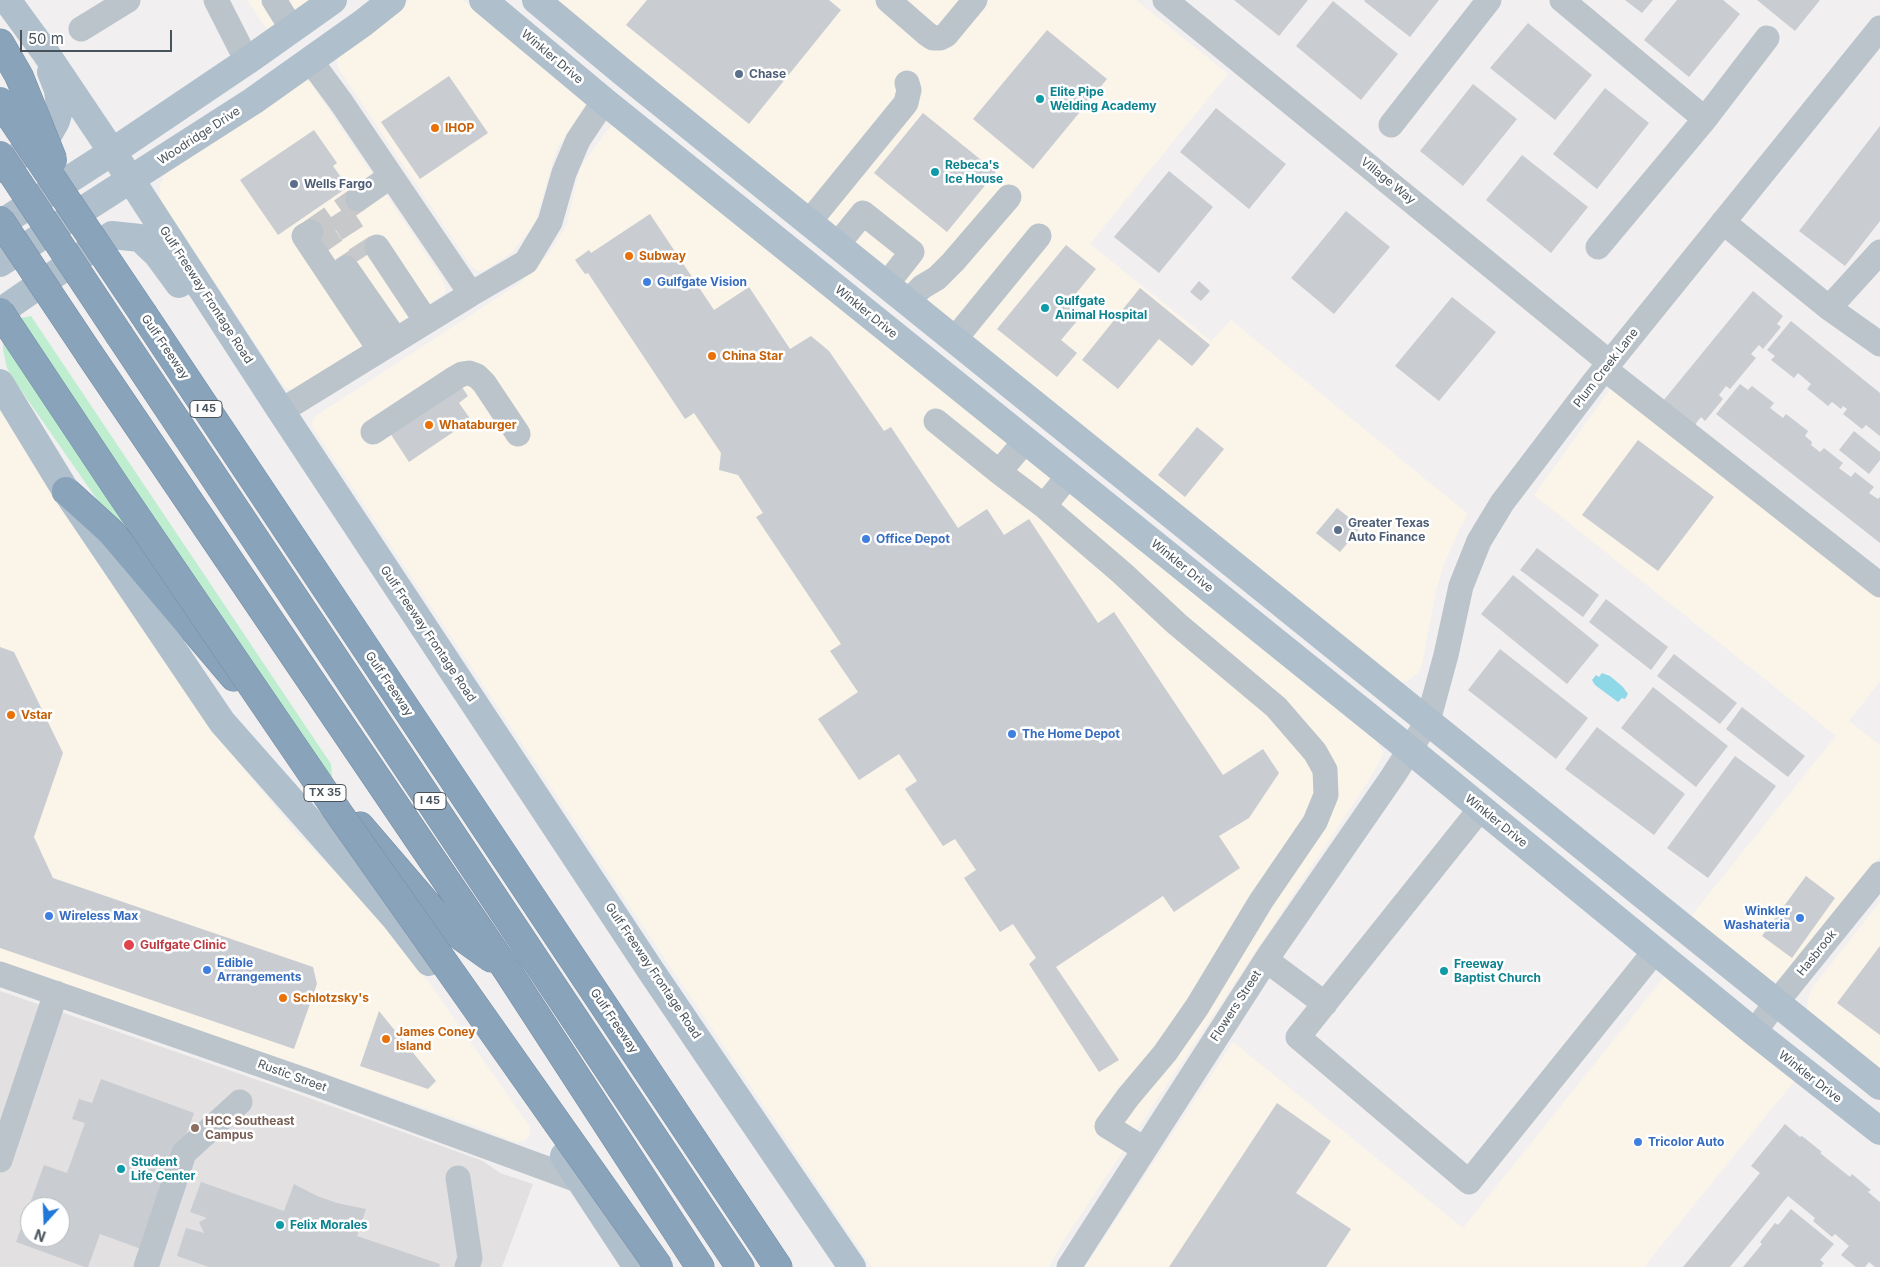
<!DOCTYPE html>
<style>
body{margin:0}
#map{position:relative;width:1880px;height:1267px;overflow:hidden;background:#f1efef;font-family:Inter,sans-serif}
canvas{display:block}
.north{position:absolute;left:20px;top:1197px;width:50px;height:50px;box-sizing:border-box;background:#fff;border:1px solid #b6babd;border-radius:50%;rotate:200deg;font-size:14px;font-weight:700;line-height:20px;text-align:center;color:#48535b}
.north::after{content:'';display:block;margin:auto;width:18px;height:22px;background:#2178d8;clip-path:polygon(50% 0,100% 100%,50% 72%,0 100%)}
.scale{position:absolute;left:20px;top:30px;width:152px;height:22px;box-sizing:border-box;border:2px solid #48535b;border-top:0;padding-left:6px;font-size:15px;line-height:18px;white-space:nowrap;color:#48535b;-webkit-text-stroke:4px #fff;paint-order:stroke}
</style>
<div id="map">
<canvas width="1880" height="1267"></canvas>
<div class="north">N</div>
<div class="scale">50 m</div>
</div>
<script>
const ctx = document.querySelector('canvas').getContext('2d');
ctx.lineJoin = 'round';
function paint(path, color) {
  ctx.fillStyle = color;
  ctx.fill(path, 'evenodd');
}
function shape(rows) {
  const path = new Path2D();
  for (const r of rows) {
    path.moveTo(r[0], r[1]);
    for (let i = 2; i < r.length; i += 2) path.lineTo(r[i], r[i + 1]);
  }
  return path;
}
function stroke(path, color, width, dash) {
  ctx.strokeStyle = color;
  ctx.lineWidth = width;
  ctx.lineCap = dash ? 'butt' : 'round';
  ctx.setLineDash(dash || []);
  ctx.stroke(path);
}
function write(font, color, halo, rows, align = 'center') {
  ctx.font = font + ' Inter,sans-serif';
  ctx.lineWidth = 5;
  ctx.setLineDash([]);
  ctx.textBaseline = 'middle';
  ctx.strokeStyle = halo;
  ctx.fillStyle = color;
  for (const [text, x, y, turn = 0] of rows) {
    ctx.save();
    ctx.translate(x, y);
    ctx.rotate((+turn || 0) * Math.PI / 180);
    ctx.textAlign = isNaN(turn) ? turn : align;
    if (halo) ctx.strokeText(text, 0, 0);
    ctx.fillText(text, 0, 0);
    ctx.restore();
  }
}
const commercial = shape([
 [247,0,313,0,268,31],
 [409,0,463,0,584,97,587,103,556,150,535,224,510,254,485,270,478,271,471,266,338,68,337,60,340,55,377,28],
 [552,0,1136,0,1228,74,1090,244,1211,341,1231,320,1468,514,1459,530,1443,567,1436,591,1422,665,1418,673,1407,681,1400,682],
 [304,80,310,82,314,88,442,278,446,290,444,294,294,390,288,389,283,385,165,207,160,197,160,187,163,177,170,169],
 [615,124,1377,742,1383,752,1381,759,1367,783,1064,1240,1049,1267,872,1267,632,910,313,428,312,423,314,417,520,283,550,253,567,224,580,168,609,128],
 [1615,383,1880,597,1880,681,1849,721,1880,745,1880,856,1784,976,1777,981,1766,980,1688,920,1836,736,1534,495],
 [0,408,227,749,297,833,363,901,421,971,530,1127,530,1134,525,1140,517,1142,510,1140,467,1123,0,962],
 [1880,902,1880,1072,1810,1016,1807,1008,1808,998,1812,988],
 [1664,977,1795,1080,1644,1267,1085,1267,1233,1042,1463,1228]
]);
const education = shape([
 [0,991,298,1094,483,1161,500,1173,533,1184,502,1267,0,1267],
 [30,1207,60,1207,60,1237,30,1237]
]);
const green = shape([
 [31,316,331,764,332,778,133,548,98,501,14,380,7,368,3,350,3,338,11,320]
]);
const water = shape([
 [1602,673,1610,676,1623,687,1628,694,1625,699,1622,698,1618,702,1595,685,1592,680,1596,675,1599,677]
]);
const building = shape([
 [647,0,829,0,841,10,749,124,626,25],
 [1234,0,1308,0,1279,36],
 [1365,0,1439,0,1410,37,1364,1],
 [1625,0,1653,0,1642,13],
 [1677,0,1723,0,1740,14,1689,77,1644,40],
 [1757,0,1820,0,1795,31],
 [1333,1,1398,54,1361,100,1296,46],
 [1528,23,1592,75,1555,120,1490,68],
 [1047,30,1107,79,1033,169,973,119],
 [449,76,488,133,420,179,381,122],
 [1473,84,1517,119,1463,186,1420,151],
 [1605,88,1649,123,1597,189,1553,154],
 [1216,108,1286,164,1249,209,1180,152],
 [923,113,996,172,947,232,874,173],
 [1880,126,1880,221,1845,266,1799,231],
 [314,130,337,163,333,166,348,187,278,235,240,180],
 [1522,155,1588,207,1551,253,1486,200],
 [1169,171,1213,207,1159,273,1114,237],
 [1346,211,1390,247,1334,314,1291,278],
 [650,214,714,310,749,287,790,349,811,336,829,351,884,431,891,427,958,528,987,509,1004,535,1029,519,1098,623,1114,612,1223,775,1263,749,1279,773,1249,818,1219,836,1240,868,1174,912,1163,896,1056,967,1119,1060,1099,1072,1029,964,1036,958,1013,924,1000,932,964,878,976,870,955,839,943,846,905,789,917,781,899,754,859,780,818,719,858,692,830,651,841,644,756,517,763,513,738,475,719,470,721,453,694,413,685,419,588,273,585,274,575,260,589,250,591,253],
 [1066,245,1096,269,1069,302,1083,314,1061,340,1077,353,1057,377,997,329],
 [1199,281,1210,291,1201,301,1190,292],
 [1140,288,1210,345,1192,366,1159,339,1118,389,1082,360],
 [1753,291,1783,316,1777,324,1781,327,1763,349,1759,345,1751,354,1756,358,1730,389,1726,386,1719,395,1723,399,1705,421,1701,417,1694,426,1663,401],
 [1452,297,1496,332,1439,401,1395,366],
 [1791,321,1880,393,1880,436,1866,425,1862,429,1843,414,1847,409,1843,406,1841,409,1832,402,1828,406,1807,389,1811,384,1798,373,1794,378,1771,360,1775,356,1767,350],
 [459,383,468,396,459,403,471,420,409,462,388,430],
 [1740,384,1748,390,1752,386,1774,403,1770,408,1783,418,1786,414,1808,431,1805,436,1812,442,1811,445,1820,452,1824,448,1843,463,1839,468,1851,477,1855,472,1874,487,1869,493,1878,499,1880,497,1880,543,1716,414],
 [1197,427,1224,449,1185,497,1158,475],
 [1854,431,1880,452,1880,460,1869,474,1839,450],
 [1638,440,1714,497,1658,571,1582,515],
 [1337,508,1361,527,1340,552,1316,533],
 [1537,548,1599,595,1583,617,1520,570],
 [1513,575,1599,645,1567,684,1481,614],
 [1606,599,1668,647,1651,670,1589,622],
 [0,647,14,652,63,753,34,837,53,878,313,967,317,984,294,1049,0,948],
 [1500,649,1588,718,1556,759,1468,690],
 [1674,654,1737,703,1720,724,1657,676],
 [1653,687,1728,746,1696,787,1621,728],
 [1742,707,1805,756,1788,777,1726,729],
 [1597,727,1685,794,1654,835,1565,769],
 [1735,756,1776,786,1708,878,1667,848],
 [1806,876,1835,898,1792,958,1762,936],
 [1880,946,1880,1035,1837,1003],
 [379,1011,436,1081,428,1089,360,1066],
 [101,1079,194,1113,144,1250,100,1234,88,1267,85,1267,16,1242,44,1165,67,1173,85,1123,72,1119,79,1099,92,1103],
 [30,1207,60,1207,60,1237,30,1237],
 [1277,1103,1331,1141,1296,1193,1351,1229,1326,1267,1169,1267],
 [1785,1124,1800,1137,1802,1136,1822,1152,1820,1153,1850,1177,1852,1174,1871,1190,1868,1192,1880,1202,1880,1267,1875,1267,1869,1262,1865,1267,1856,1267,1841,1255,1849,1246,1835,1234,1832,1237,1813,1221,1815,1218,1788,1196,1730,1267,1683,1267,1760,1173,1751,1166],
 [201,1182,284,1211,294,1184,317,1196,337,1203,366,1209,357,1236,440,1264,439,1267,209,1267,177,1256,186,1228,204,1233,199,1222,207,1218,190,1212],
 [1791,1209,1834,1244,1820,1260,1824,1263,1821,1267,1743,1267,1762,1244,1760,1242,1775,1223,1778,1225]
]);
const minorTunnel = shape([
 [339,212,367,255],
 [318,227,346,268],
 [311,232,358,199]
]);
const minor = shape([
 [216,0,247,61],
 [274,0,292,29],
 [888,0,927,34,933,38,940,38,946,35,975,0],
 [1165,0,1610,363],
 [1562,0,1705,119],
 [81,29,128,0],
 [310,60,341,102,471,294],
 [1391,125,1489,0],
 [358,199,391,176],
 [809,222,906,103,909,90,907,83],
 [1723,222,1829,308,1880,252],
 [311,232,304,236,380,350],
 [837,245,863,213,912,252,886,285],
 [377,247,426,321],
 [1598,247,1705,119,1767,38],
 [346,268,396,340],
 [907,302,922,287,937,278,953,262,1009,197],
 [1829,308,1880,344],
 [954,340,1039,236],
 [1605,369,1880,585],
 [281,411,471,294,526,262,550,222,564,173,578,140,604,101],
 [936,421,999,472,1026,440],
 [373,432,455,378,462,374,469,373,477,376,484,383,518,434],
 [999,472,1044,506,1069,475],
 [1044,506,1122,573,1177,624,1276,707,1315,752,1325,770,1326,795,1315,822,1261,901,1197,1007,1165,1053,1128,1097,1107,1126,1144,1149],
 [1481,808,1298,1037,1469,1182,1655,951],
 [1266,960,1325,1004],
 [0,974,316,1084,583,1182],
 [1754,1032,1776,1003,1880,874],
 [0,1160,56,993],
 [458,1178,470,1258,467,1267],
 [146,1267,184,1153,240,1102],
 [1069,1267,1270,954,1393,776,1428,721,1446,655,1461,586,1479,541,1502,503,1594,382,1880,28]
]);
const major = shape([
 [7,0,45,52,131,180,281,411,651,971,852,1267],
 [483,0,604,101,1410,750,1754,1032,1880,1131],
 [536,0,625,74,1880,1086],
 [0,169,48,135,56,121,60,107,58,90,51,72],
 [0,224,112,152,247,61,333,0],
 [0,263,253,101,363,23,392,0],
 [0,323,10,305,112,235,140,238,157,254,179,284],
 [0,383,66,491,222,722,395,918,429,962],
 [564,1156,637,1267]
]);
const highway = shape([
 [0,43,19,76],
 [144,315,778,1267],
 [120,336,740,1267],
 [90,355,507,970,700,1267],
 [66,491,111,532,234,677],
 [360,826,445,925,491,958]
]);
const highwayBridge = shape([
 [19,76,53,160],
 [0,101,144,315],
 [0,155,120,336],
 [0,220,90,355],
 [0,312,117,488,340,815,659,1267]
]);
const markers = [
 [739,74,5,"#5c6f8a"],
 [1040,99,5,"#0f9aa8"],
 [435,128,5,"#e8710a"],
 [935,172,5,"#0f9aa8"],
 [294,184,5,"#5c6f8a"],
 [629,256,5,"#e8710a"],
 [647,282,5,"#3f7fe0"],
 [1045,308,5,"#0f9aa8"],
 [712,356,5,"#e8710a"],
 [429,425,5,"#e8710a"],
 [1338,530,5,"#5c6f8a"],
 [866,539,5,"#3f7fe0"],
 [11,715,5,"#e8710a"],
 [1012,734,5,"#3f7fe0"],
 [49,916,5,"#3f7fe0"],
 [1800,918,5,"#3f7fe0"],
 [129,945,6,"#e0444e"],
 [207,970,5,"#3f7fe0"],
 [1444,971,5,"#0f9aa8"],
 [283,998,5,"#e8710a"],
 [386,1039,5,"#e8710a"],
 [195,1128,5,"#8d6e63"],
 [1638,1142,5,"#3f7fe0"],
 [121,1169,5,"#0f9aa8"],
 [280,1225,5,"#0f9aa8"]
];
const shields = [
 [206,409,32],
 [325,793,42],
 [430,801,32]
];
const shieldNames = [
 ["I 45",206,409],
 ["TX 35",325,793],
 ["I 45",430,801]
];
const streetNames = [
 ["Winkler Drive",552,57,40],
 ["Woodridge Drive",199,136,-33],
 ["Village Way",1388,181,39],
 ["Gulf Freeway Frontage Road",206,295,57],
 ["Winkler Drive",866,312,39],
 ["Gulf Freeway",165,347,56],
 ["Plum Creek Lane",1606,368,-52],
 ["Winkler Drive",1182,566,39],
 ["Gulf Freeway Frontage Road",428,634,56],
 ["Gulf Freeway",389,684,56],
 ["Winkler Drive",1496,821,39],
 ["Hasbrook",1817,953,-51],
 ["Gulf Freeway Frontage Road",653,971,56],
 ["Flowers Street",1236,1006,-57],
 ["Gulf Freeway",614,1021,56],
 ["Rustic Street",292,1076,20],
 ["Winkler Drive",1810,1077,38]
];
const serviceNames = [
 ["Chase",749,74],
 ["Wells Fargo",304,184],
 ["Greater Texas",1348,523],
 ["Auto Finance",1348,537]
];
const cultureNames = [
 ["Elite Pipe",1050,92],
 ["Welding Academy",1050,106],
 ["Rebeca's",945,165],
 ["Ice House",945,179],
 ["Gulfgate",1055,301],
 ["Animal Hospital",1055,315],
 ["Freeway",1454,964],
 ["Baptist Church",1454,978],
 ["Student",131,1162],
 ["Life Center",131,1176],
 ["Felix Morales",290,1225]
];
const foodNames = [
 ["IHOP",445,128],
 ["Subway",639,256],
 ["China Star",722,356],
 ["Whataburger",439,425],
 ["Vstar",21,715],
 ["Schlotzsky's",293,998],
 ["James Coney",396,1032],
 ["Island",396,1046]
];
const shopNames = [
 ["Gulfgate Vision",657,282],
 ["Office Depot",876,539],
 ["The Home Depot",1022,734],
 ["Winkler",1790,911,"right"],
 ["Washateria",1790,925,"right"],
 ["Wireless Max",59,916],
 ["Edible",217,963],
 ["Arrangements",217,977],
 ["Tricolor Auto",1648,1142]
];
const healthNames = [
 ["Gulfgate Clinic",140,945]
];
const educationNames = [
 ["HCC Southeast",205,1121],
 ["Campus",205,1135]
];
paint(commercial, '#fbf5e9');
paint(education, '#e2e0e0');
paint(green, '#bfedcf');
paint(water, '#8ed8e8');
paint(building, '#c9ccd1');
stroke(minorTunnel, '#c7c8ca', 25, [25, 12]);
stroke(highway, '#748ea7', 29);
stroke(minor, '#bbc4cb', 25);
stroke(major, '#b0bfcc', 28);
stroke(highway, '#89a3bb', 28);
stroke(highwayBridge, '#748ea7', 29, []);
stroke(highwayBridge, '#89a3bb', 28);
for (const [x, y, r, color] of markers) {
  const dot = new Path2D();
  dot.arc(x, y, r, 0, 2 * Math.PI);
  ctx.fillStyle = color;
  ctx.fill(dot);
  stroke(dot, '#fff', 2);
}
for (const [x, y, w] of shields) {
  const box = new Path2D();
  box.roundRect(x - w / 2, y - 8.5, w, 17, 4);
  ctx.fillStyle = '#fff';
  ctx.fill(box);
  stroke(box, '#48535b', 1);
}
write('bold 11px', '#48535b', null, shieldNames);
write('12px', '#48535b', '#fff', streetNames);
write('bold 12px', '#4e5e75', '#fff', serviceNames, 'left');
write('bold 12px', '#0d838f', '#fff', cultureNames, 'left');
write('bold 12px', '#c56008', '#fff', foodNames, 'left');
write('bold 12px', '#366cbe', '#fff', shopNames, 'left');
write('bold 12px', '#be3a42', '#fff', healthNames, 'left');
write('bold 12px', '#785e54', '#fff', educationNames, 'left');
</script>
